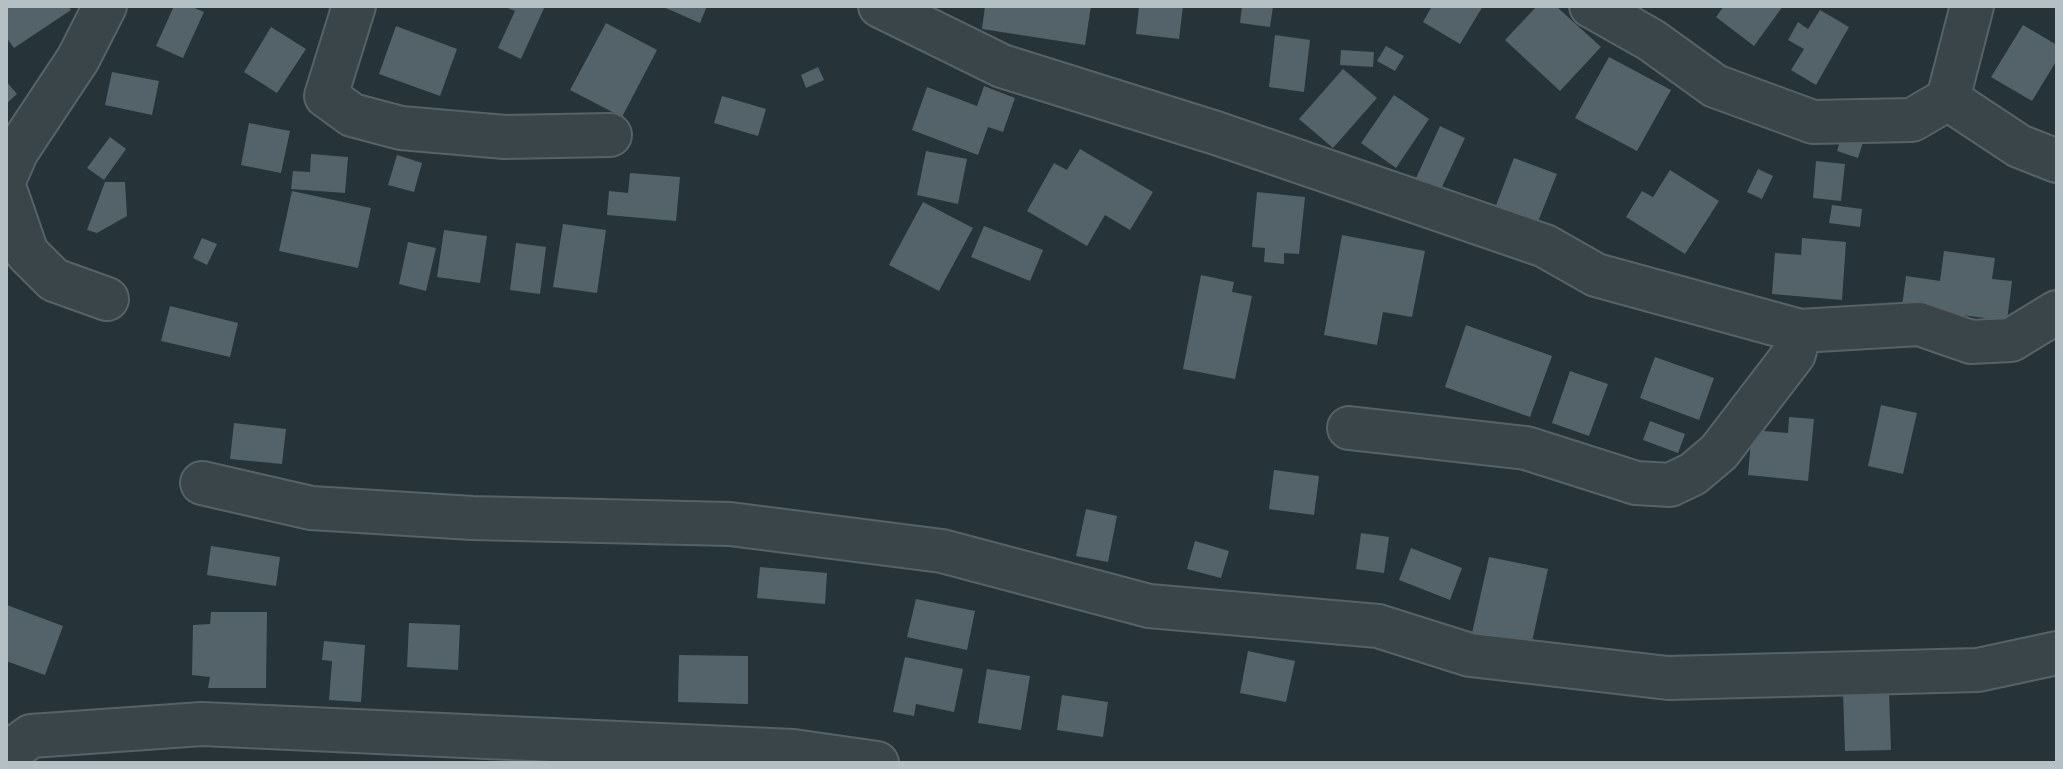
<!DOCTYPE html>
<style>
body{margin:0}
#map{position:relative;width:2063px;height:769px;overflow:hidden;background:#263339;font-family:Rubik,sans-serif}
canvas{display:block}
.frame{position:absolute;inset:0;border:8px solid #b5c0c5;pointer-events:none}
</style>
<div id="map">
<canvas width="2063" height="769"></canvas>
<div class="frame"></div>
</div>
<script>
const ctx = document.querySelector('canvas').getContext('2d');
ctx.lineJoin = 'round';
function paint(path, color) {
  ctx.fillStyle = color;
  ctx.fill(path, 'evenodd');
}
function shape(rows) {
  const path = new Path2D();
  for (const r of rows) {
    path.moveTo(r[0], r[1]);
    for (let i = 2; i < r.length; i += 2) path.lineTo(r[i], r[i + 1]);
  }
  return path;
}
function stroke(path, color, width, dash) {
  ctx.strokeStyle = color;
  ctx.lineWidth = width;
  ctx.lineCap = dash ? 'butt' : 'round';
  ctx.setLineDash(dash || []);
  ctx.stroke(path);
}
const building = shape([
 [6,6,68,6,71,10,14,48,6,37],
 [174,6,190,6,204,12,183,58,156,46],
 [503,6,545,6,521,59,498,48,515,11],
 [661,6,707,6,700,23],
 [985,6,1091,6,1085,45,982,29],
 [1139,6,1183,6,1179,39,1136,34],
 [1242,6,1273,6,1270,27,1240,23],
 [1432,6,1483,6,1460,44,1423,22],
 [1537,6,1556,6,1601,47,1560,91,1505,40],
 [1724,6,1783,6,1754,46,1716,17],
 [1820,10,1849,27,1816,85,1791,70,1804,49,1788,40,1798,22,1808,29],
 [606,23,657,50,622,117,570,90],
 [2023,25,2057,45,2057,60,2032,101,1991,77],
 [396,26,457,49,440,96,379,74],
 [271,27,306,49,277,93,244,72],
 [1275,35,1310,40,1304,92,1269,87],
 [1386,46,1404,56,1395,71,1377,61],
 [1341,50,1374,52,1373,67,1340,65],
 [1609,57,1671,90,1637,151,1575,118],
 [818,67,824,80,806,88,801,75],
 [1343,69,1377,98,1333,148,1299,119],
 [112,72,159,81,152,115,105,105],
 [6,81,17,94,6,104],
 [984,86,1015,98,1003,132,988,127,978,155,912,130,927,87,977,106],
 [1394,95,1429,119,1396,168,1361,143],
 [722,96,766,109,758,136,714,123],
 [249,123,290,131,281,173,241,165],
 [1440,126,1465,138,1441,189,1416,178],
 [1842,135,1863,142,1858,158,1837,151],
 [110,137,126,149,104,180,87,168],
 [1080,149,1153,192,1130,230,1105,215,1087,246,1027,211,1054,163,1067,170],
 [926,151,967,159,958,204,917,195],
 [311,154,348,157,345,193,291,189,293,171,310,172],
 [397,155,422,163,414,192,388,185],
 [1514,158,1557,174,1537,224,1495,208],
 [1816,161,1845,164,1841,201,1813,198],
 [1758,169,1773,176,1762,199,1747,192],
 [1670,170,1719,201,1685,254,1626,217,1642,191,1653,197],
 [630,173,680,177,676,221,607,215,609,191,628,193],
 [105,182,125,182,127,216,97,233,87,230],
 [292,191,371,208,358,268,279,251],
 [1257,192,1305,197,1299,254,1284,253,1284,264,1264,262,1265,248,1252,247],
 [923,202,973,228,939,291,889,265],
 [1832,205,1862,209,1860,227,1829,223],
 [563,224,606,230,597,293,553,287],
 [984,226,1043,250,1030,281,971,257],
 [444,230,487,236,480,283,437,277],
 [1342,235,1425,251,1412,317,1383,312,1377,345,1324,335],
 [202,238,217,244,207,265,193,258],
 [1802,238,1846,242,1842,300,1772,294,1775,253,1801,255],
 [408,242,436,248,426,291,399,284],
 [516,243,546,247,540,294,510,290],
 [1944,251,1995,258,1992,279,2012,281,2007,321,1902,307,1906,276,1940,281],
 [1201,275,1234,282,1232,292,1252,296,1235,379,1183,369],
 [170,306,238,323,230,357,161,341],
 [1466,325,1552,356,1530,417,1445,387],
 [1655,357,1714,378,1699,420,1640,398],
 [1570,371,1608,384,1589,436,1552,423],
 [1881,405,1917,413,1903,474,1868,466],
 [1789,417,1814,419,1808,481,1748,475,1752,430,1788,433],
 [1650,421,1685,434,1678,453,1643,440],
 [234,423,286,429,282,464,230,459],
 [1274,470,1319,476,1314,515,1269,509],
 [1086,509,1117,516,1108,562,1076,556],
 [1361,533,1389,537,1384,573,1356,569],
 [1195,541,1229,551,1221,578,1187,569],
 [211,546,280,557,276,586,207,575],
 [1411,548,1462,568,1450,600,1399,580],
 [1489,557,1548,569,1530,651,1471,638],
 [760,567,827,573,825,604,757,598],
 [916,599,975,611,967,650,907,637],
 [7,605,63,626,45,675,6,661],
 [211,612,267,612,266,688,208,688,210,677,192,675,193,625,210,624],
 [409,623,460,625,458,670,407,667],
 [324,641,365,645,361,702,329,700,332,661,322,660],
 [1248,651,1295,661,1286,702,1240,693],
 [679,655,748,656,748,704,678,702],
 [905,657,963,669,954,712,916,704,914,716,893,712],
 [987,669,1030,676,1021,730,978,723],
 [1889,691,1891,750,1845,751,1843,693],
 [1062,695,1108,702,1103,737,1057,730]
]);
const minor = shape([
 [354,6,326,96,352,115,401,128,505,137,610,135],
 [880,6,1002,66,1216,133,1545,246,1596,275,1800,331,1919,324,1971,342,2011,340,2057,312],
 [1591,6,1651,40,1715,86,1813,122,1912,120,1948,99,1972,6],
 [1948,99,2019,146,2057,161],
 [6,176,17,151,78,59,105,6],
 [6,192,27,253,54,280,107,299],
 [1349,428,1526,448,1636,483,1670,485,1693,474,1719,452,1794,354,1800,331],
 [202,483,311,508,472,518,730,524,942,551,1149,606,1378,626,1470,655,1668,678,1978,670,2057,653],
 [6,754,31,736,202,724,793,751,877,763]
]);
paint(building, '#546369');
stroke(minor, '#576267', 46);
stroke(minor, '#394549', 42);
</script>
